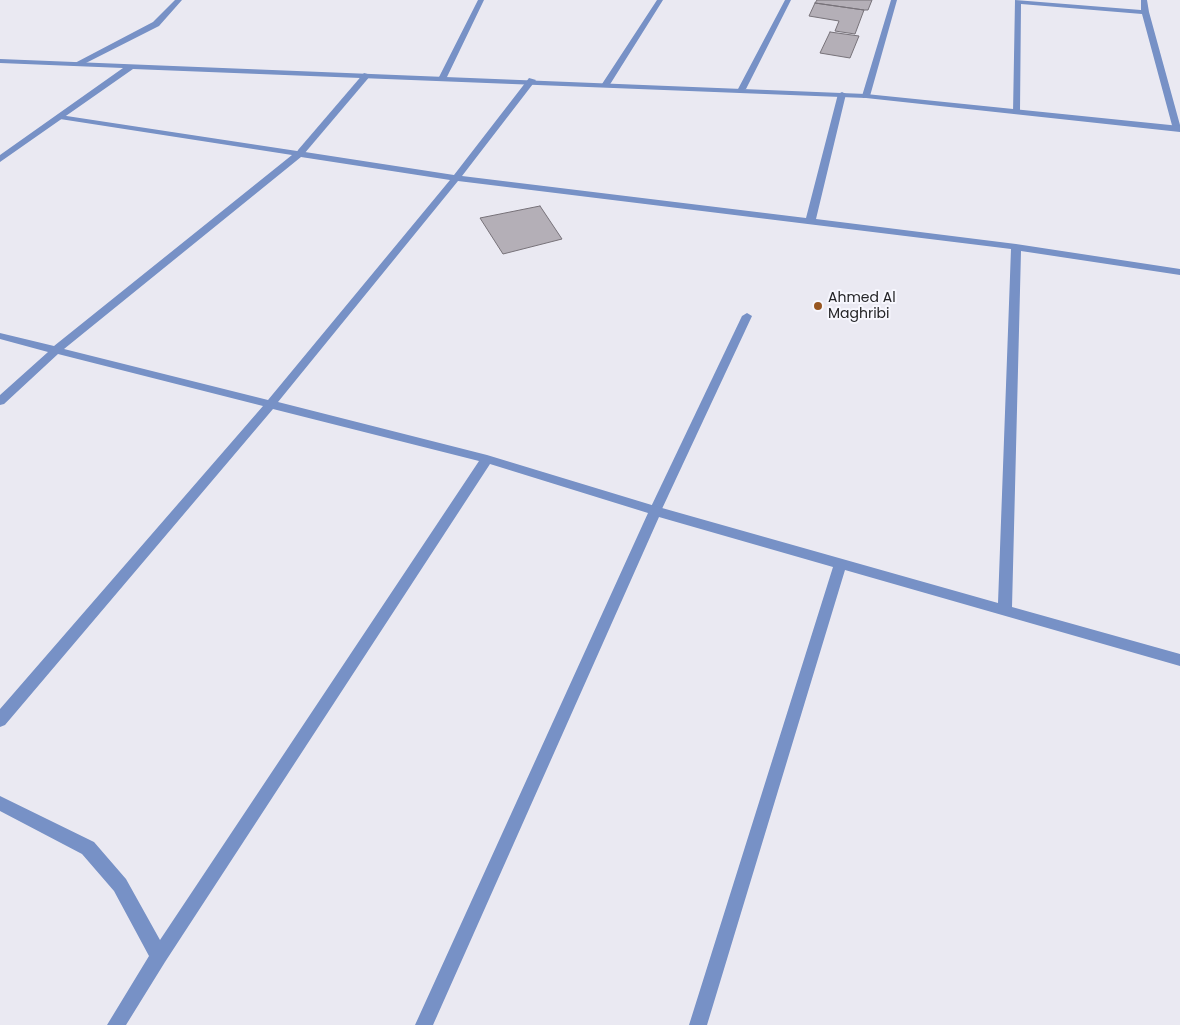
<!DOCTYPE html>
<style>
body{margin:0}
canvas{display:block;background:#eae9f2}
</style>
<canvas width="1180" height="1025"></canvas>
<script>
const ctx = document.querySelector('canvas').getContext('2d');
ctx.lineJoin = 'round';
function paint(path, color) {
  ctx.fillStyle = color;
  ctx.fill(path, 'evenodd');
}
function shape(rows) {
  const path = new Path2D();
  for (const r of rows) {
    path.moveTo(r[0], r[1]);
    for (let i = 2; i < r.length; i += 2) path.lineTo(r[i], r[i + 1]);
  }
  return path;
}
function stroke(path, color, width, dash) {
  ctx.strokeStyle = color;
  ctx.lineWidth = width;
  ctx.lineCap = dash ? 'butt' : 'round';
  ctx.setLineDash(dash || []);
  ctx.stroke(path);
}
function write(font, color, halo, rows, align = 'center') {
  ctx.font = font + ' Poppins,sans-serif';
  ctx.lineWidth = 4;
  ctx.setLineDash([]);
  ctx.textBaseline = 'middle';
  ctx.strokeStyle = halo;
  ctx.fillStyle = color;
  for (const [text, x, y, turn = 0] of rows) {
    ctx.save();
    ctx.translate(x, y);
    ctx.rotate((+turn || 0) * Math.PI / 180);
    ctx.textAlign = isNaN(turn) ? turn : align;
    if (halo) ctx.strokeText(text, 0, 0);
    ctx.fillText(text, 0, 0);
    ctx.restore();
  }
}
const building = shape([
 [817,0,872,0,868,10,864,10,815,3,817,0],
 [815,3,864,10,855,34,835,31,839,21,809,16,815,3],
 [830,32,859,36,850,58,820,53,830,32],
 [540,206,562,239,503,254,480,218,540,206]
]);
const service = shape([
 [747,313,752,316,661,511,659,514,651,514,649,511,742,316,747,313]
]);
const pedestrian = shape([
 [364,73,371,75,304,154,298,154,298,150,364,73]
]);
const minor = shape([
 [175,0,182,0,159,26,80,66,73,64,153,22,175,0],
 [478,0,484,0,447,77,440,79,439,77,478,0],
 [657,0,663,0,609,86,603,86,602,84,657,0],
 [785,0,791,0,746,89,739,91,738,89,785,0],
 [891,0,897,0,870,96,863,98,862,96,891,0],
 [1015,0,1141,10,1141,0,1147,0,1149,12,1180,125,1180,131,1173,129,1142,14,1021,4,1020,111,1013,113,1015,0],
 [529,78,536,80,462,176,806,218,838,94,842,92,846,94,816,219,1016,244,1180,269,1180,275,1021,251,1012,607,1180,654,1180,666,845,570,707,1025,689,1025,833,567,659,517,433,1025,415,1025,648,513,490,464,165,962,126,1025,107,1025,149,956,114,891,82,854,0,811,0,796,94,842,126,879,160,940,479,461,273,409,5,725,0,727,0,709,263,406,58,354,4,404,0,405,0,395,48,352,0,339,0,333,54,346,292,155,60,119,56,117,60,115,297,151,301,149,305,152,454,175,529,78],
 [301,157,450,180,268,400,64,349,301,157],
 [458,181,1011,249,998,603,655,506,487,455,278,402,458,181]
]);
const tertiary = shape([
 [0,59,866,94,1180,126,1180,132,866,98,133,69,0,162,0,155,123,68,0,63,0,59]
]);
const markers = [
 [818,306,5,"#975621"]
];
const poiNames = [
 ["Ahmed Al",828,298],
 ["Maghribi",828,314]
];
paint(building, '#b4afb7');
stroke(building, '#777279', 1);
paint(service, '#7791c6');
paint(pedestrian, '#7791c6');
paint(minor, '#7791c6');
paint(tertiary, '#7791c6');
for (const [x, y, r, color] of markers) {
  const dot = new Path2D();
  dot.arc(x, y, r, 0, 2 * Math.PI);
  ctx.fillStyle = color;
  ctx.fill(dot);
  stroke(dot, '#f7f7fe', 2);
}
write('14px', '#242427', '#f7f7fe', poiNames, 'left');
</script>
